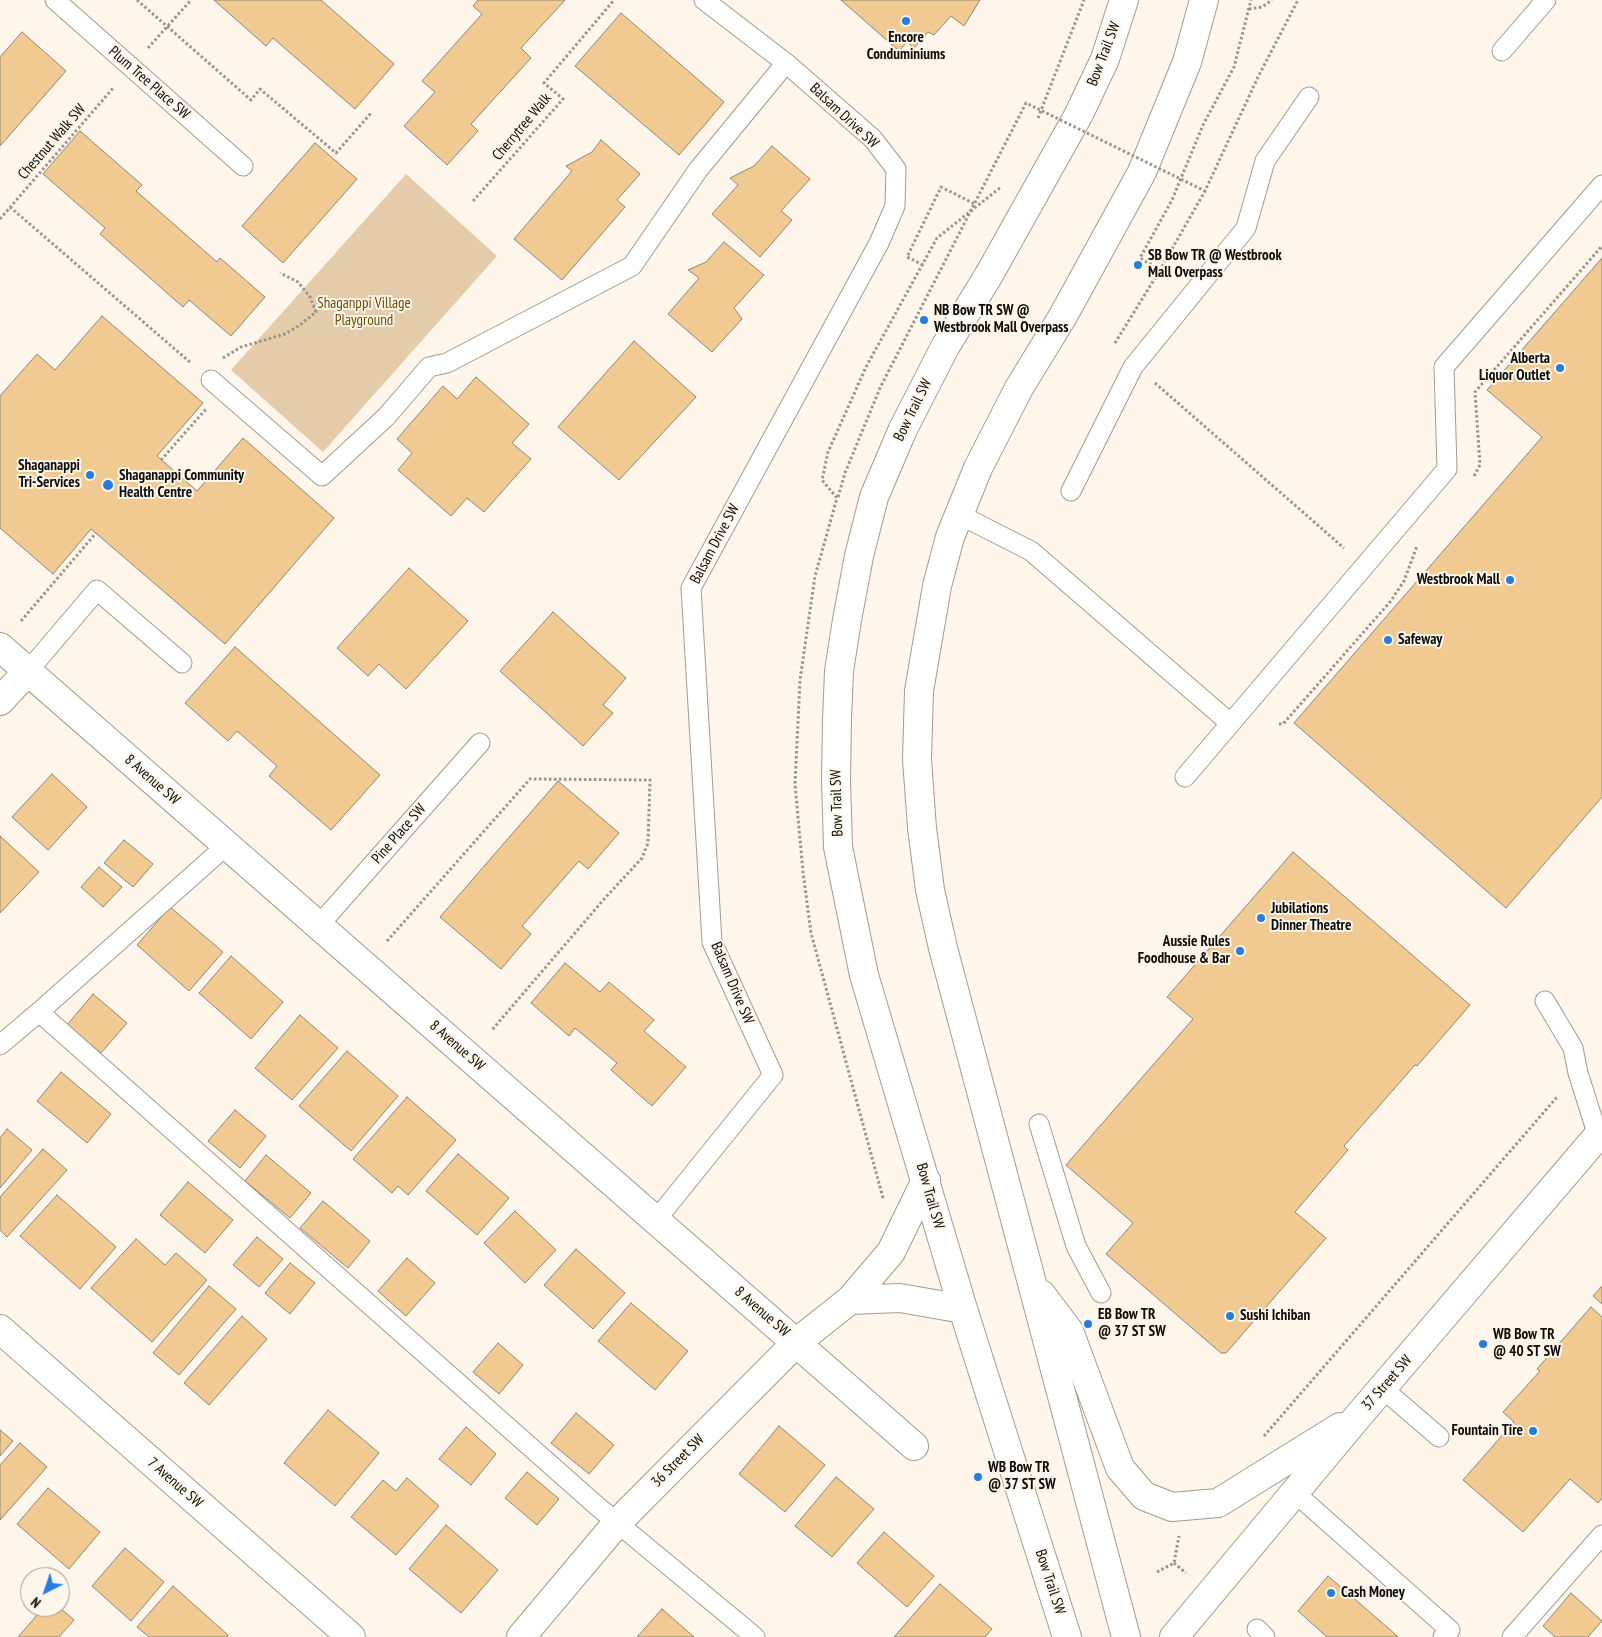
<!DOCTYPE html>
<style>
body{margin:0}
#map{position:relative;width:1602px;height:1637px;overflow:hidden;background:#fef6ea;font-family:"PT Sans Narrow",sans-serif}
canvas{display:block}
.north{position:absolute;left:20px;top:1567px;width:50px;height:50px;box-sizing:border-box;background:#fef6ea;border:1px solid #9e9890;border-radius:50%;rotate:221deg;font-size:14px;font-weight:700;line-height:20px;text-align:center;color:#0e0c08}
.north::after{content:'';display:block;margin:auto;width:18px;height:22px;background:#247ce6;clip-path:polygon(50% 0,100% 100%,50% 72%,0 100%)}
</style>
<div id="map">
<canvas width="1602" height="1637"></canvas>
<div class="north">N</div>
</div>
<script>
const ctx = document.querySelector('canvas').getContext('2d');
ctx.lineJoin = 'round';
function paint(path, color) {
  ctx.fillStyle = color;
  ctx.fill(path, 'evenodd');
}
function shape(rows) {
  const path = new Path2D();
  for (const r of rows) {
    path.moveTo(r[0], r[1]);
    for (let i = 2; i < r.length; i += 2) path.lineTo(r[i], r[i + 1]);
  }
  return path;
}
function stroke(path, color, width, dash) {
  ctx.strokeStyle = color;
  ctx.lineWidth = width;
  ctx.lineCap = dash ? 'butt' : 'round';
  ctx.setLineDash(dash || []);
  ctx.stroke(path);
}
function write(font, color, halo, rows, align = 'center') {
  ctx.font = font + ' "PT Sans Narrow",sans-serif';
  ctx.lineWidth = 4;
  ctx.setLineDash([]);
  ctx.textBaseline = 'middle';
  ctx.strokeStyle = halo;
  ctx.fillStyle = color;
  for (const [text, x, y, turn = 0] of rows) {
    ctx.save();
    ctx.translate(x, y);
    ctx.rotate((+turn || 0) * Math.PI / 180);
    ctx.textAlign = isNaN(turn) ? turn : align;
    if (halo) ctx.strokeText(text, 0, 0);
    ctx.fillText(text, 0, 0);
    ctx.restore();
  }
}
const green = shape([
 [406,174,497,256,323,452,231,370]
]);
const building = shape([
 [214,0,321,0,394,64,355,109,273,38,266,46,214,0],
 [478,0,565,0,521,48,531,58,471,124,478,131,447,165,404,126,435,92,422,81,482,14,473,6,478,0],
 [841,0,980,0,964,26,951,16,934,35,928,32,914,48,907,42,899,51,841,0],
 [621,13,724,102,679,155,575,66,621,13],
 [22,32,66,71,0,146,0,57,22,32],
 [80,131,142,185,136,191,217,262,220,258,265,297,231,336,189,300,183,307,100,234,105,228,43,174,80,131],
 [601,140,640,174,617,200,625,207,562,280,514,239,572,171,566,166,592,152,601,140],
 [315,143,357,179,283,263,242,226,315,143],
 [772,146,810,179,781,211,792,220,760,257,712,214,738,185,730,178,754,166,772,146],
 [724,242,764,275,734,308,742,319,712,352,668,314,699,278,688,270,706,262,724,242],
 [1602,258,1602,797,1506,908,1294,723,1542,437,1487,390,1602,258],
 [102,316,203,403,157,456,197,491,243,438,334,518,225,644,91,529,53,574,0,528,0,396,37,354,55,370,102,316],
 [634,341,696,397,619,480,558,427,634,341],
 [476,377,529,424,512,443,531,459,484,512,467,498,451,516,398,470,412,453,397,439,443,386,457,399,476,377],
 [409,568,468,621,406,689,379,664,368,676,337,648,409,568],
 [553,612,626,678,603,705,613,713,583,746,500,671,553,612],
 [235,647,380,775,331,830,269,776,277,766,237,731,228,741,185,703,235,647],
 [52,774,87,807,48,850,12,817,52,774],
 [558,781,619,833,588,869,579,861,522,926,531,934,501,969,440,917,558,781],
 [0,836,39,872,0,913,0,836],
 [124,840,153,864,133,887,104,863,124,840],
 [1293,852,1470,1005,1417,1066,1415,1065,1344,1146,1348,1150,1295,1212,1326,1238,1226,1353,1221,1353,1106,1254,1133,1223,1066,1165,1193,1019,1167,997,1293,852],
 [99,867,122,887,103,907,81,887,99,867],
 [170,907,223,952,189,991,137,945,170,907],
 [231,956,283,1002,251,1039,199,993,231,956],
 [565,963,600,992,609,982,654,1020,644,1031,686,1067,652,1106,611,1070,617,1063,575,1028,569,1036,531,1003,565,963],
 [93,994,127,1023,101,1053,67,1025,93,994],
 [300,1015,338,1048,292,1100,255,1068,300,1015],
 [347,1051,398,1096,351,1151,299,1106,347,1051],
 [61,1072,111,1114,87,1143,37,1101,61,1072],
 [407,1097,456,1140,408,1195,398,1186,392,1193,353,1159,407,1097],
 [235,1110,266,1136,240,1168,208,1141,235,1110],
 [7,1129,32,1150,0,1188,0,1138,7,1129],
 [43,1149,67,1170,7,1237,0,1230,0,1197,43,1149],
 [458,1154,509,1198,477,1235,426,1191,458,1154],
 [266,1155,311,1193,290,1218,245,1181,266,1155],
 [188,1182,233,1220,205,1253,160,1215,188,1182],
 [57,1195,116,1247,80,1289,20,1236,57,1195],
 [323,1201,370,1241,348,1268,300,1228,323,1201],
 [515,1211,556,1250,525,1283,484,1243,515,1211],
 [257,1237,283,1259,259,1287,233,1265,257,1237],
 [136,1239,165,1265,176,1253,207,1280,152,1342,91,1288,136,1239],
 [576,1249,625,1293,593,1329,544,1285,576,1249],
 [407,1258,435,1283,406,1316,378,1291,407,1258],
 [290,1263,315,1283,290,1314,265,1293,290,1263],
 [209,1286,236,1309,179,1375,153,1353,209,1286],
 [1602,1286,1602,1304,1593,1296,1602,1286],
 [631,1303,688,1351,655,1390,598,1341,631,1303],
 [1591,1307,1602,1317,1602,1498,1598,1503,1570,1479,1523,1532,1463,1480,1514,1422,1503,1412,1540,1371,1537,1369,1591,1307],
 [242,1316,267,1339,209,1405,184,1383,242,1316],
 [498,1343,523,1365,499,1394,473,1372,498,1343],
 [328,1410,379,1453,335,1506,284,1463,328,1410],
 [576,1413,614,1445,589,1474,551,1443,576,1413],
 [779,1426,825,1465,785,1512,739,1474,779,1426],
 [466,1427,496,1454,471,1485,439,1459,466,1427],
 [0,1430,13,1441,0,1456,0,1430],
 [20,1443,47,1467,0,1520,0,1465,20,1443],
 [527,1472,559,1499,537,1525,505,1498,527,1472],
 [836,1477,874,1509,832,1557,795,1526,836,1477],
 [407,1478,439,1506,396,1555,351,1517,383,1480,396,1491,407,1478],
 [48,1488,100,1532,69,1569,17,1524,48,1488],
 [446,1525,498,1570,461,1613,409,1569,446,1525],
 [884,1532,934,1576,907,1607,857,1563,884,1532],
 [125,1548,164,1582,131,1621,92,1586,125,1548],
 [1328,1576,1395,1634,1398,1637,1327,1637,1298,1611,1328,1576],
 [940,1584,992,1629,985,1637,894,1637,940,1584],
 [173,1586,228,1635,227,1637,149,1637,137,1627,173,1586],
 [1571,1593,1602,1621,1588,1637,1555,1637,1543,1626,1571,1593],
 [44,1607,59,1607,74,1620,59,1637,18,1637,44,1607],
 [662,1609,694,1637,637,1637,662,1609]
]);
const path = shape([
 [137,0,251,100,260,89,336,153,372,112],
 [1249,9,1262,7,1272,0],
 [148,48,191,0],
 [1038,118,1084,0],
 [473,201,563,99,544,83,614,0],
 [10,207,191,363],
 [0,219,114,87],
 [923,265,907,257,941,187,975,204],
 [1160,270,1140,258,1172,200,1203,125,1234,67,1251,0],
 [1115,343,1160,270,1205,191],
 [223,358,241,347,285,334,300,325,316,312,310,297,298,282,280,273],
 [1155,383,1344,548],
 [161,460,206,409],
 [1474,476,1480,465,1475,392,1602,246],
 [838,497,845,473],
 [21,621,96,533],
 [1279,724,1283,724,1390,602,1404,581,1417,546],
 [387,941,530,779,650,780,648,843,642,858,605,898,491,1031],
 [883,1198,811,933,803,872,795,784,800,680,815,576,837,498,822,480,828,452,866,367,937,238,1001,187],
 [1264,1436,1557,1097],
 [1174,1563,1186,1573],
 [1157,1572,1174,1563,1179,1536]
]);
const service = shape([
 [55,0,243,166],
 [1502,51,1546,0],
 [211,380,322,476,386,417,429,367,447,363,632,266,698,170,786,63],
 [1071,491,1133,367,1246,228,1265,161,1309,97],
 [960,515,1031,551,1230,723],
 [28,671,97,590,182,663],
 [1185,777,1447,469,1444,367,1602,185],
 [319,925,480,743],
 [1545,1001,1573,1048,1578,1073,1598,1136],
 [39,1012,227,845],
 [0,1045,39,1012,597,1506,755,1637],
 [1039,1124,1076,1246,1101,1293],
 [656,1220,773,1075,712,942,691,588,879,243,895,206,896,169,873,139,786,63,704,0],
 [1382,1388,1439,1437],
 [1294,1492,1450,1630,1443,1637],
 [1257,1629,1265,1637],
 [1512,1637,1602,1535]
]);
const minor = shape([
 [0,647,914,1446],
 [0,701,28,671],
 [0,1329,351,1637],
 [521,1637,617,1523,797,1342,850,1300]
]);
const secondary = shape([
 [1041,1294,1069,1331,1120,1468,1144,1496,1172,1507,1218,1503,1340,1427],
 [850,1300,891,1252,926,1180],
 [850,1300,900,1298,963,1309],
 [1067,1637,963,1309,864,975,838,847,836,779,837,720,839,671,847,620,859,556,874,497,903,429,945,347,990,273,1079,114,1105,59,1124,0],
 [1126,1637,943,948,930,890,922,828,917,759,919,691,937,586,950,537,978,468,1019,388,1063,316,1142,172,1187,62,1204,0],
 [1174,1637,1360,1414,1602,1131]
]);
const pathBridge = shape([
 [845,473,880,388,1026,103,1205,191,1258,77,1298,0]
]);
const markers = [
 [906,21,5,"#247ce6"],
 [1138,265,5,"#247ce6"],
 [924,320,5,"#247ce6"],
 [1560,368,5,"#247ce6"],
 [90,475,5,"#247ce6"],
 [108,485,6,"#247ce6"],
 [1510,580,5,"#247ce6"],
 [1388,640,5,"#247ce6"],
 [1261,918,5,"#247ce6"],
 [1240,951,5,"#247ce6"],
 [1230,1316,5,"#247ce6"],
 [1088,1324,5,"#247ce6"],
 [1483,1344,5,"#247ce6"],
 [1533,1431,5,"#247ce6"],
 [978,1477,5,"#247ce6"],
 [1331,1593,5,"#247ce6"]
];
const poiNames = [
 ["Encore",906,38,"center"],
 ["Conduminiums",906,55,"center"],
 ["SB Bow TR @ Westbrook",1148,256],
 ["Mall Overpass",1148,273],
 ["NB Bow TR SW @",934,311],
 ["Westbrook Mall Overpass",934,328],
 ["Alberta",1550,359,"right"],
 ["Liquor Outlet",1550,376,"right"],
 ["Shaganappi",80,466,"right"],
 ["Tri-Services",80,483,"right"],
 ["Shaganappi Community",119,476],
 ["Health Centre",119,493],
 ["Westbrook Mall",1500,580,"right"],
 ["Safeway",1398,640],
 ["Jubilations",1271,909],
 ["Dinner Theatre",1271,926],
 ["Aussie Rules",1230,942,"right"],
 ["Foodhouse & Bar",1230,959,"right"],
 ["EB Bow TR",1098,1315],
 ["@ 37 ST SW",1098,1332],
 ["Sushi Ichiban",1240,1316],
 ["WB Bow TR",1493,1335],
 ["@ 40 ST SW",1493,1352],
 ["Fountain Tire",1523,1431,"right"],
 ["WB Bow TR",988,1468],
 ["@ 37 ST SW",988,1485],
 ["Cash Money",1341,1593]
];
const streetNames = [
 ["Bow Trail SW",1104,54,-69],
 ["Plum Tree Place SW",149,83,41],
 ["Balsam Drive SW",844,116,43],
 ["Cherrytree Walk",522,127,-50],
 ["Chestnut Walk SW",52,142,-49],
 ["Bow Trail SW",913,410,-64],
 ["Balsam Drive SW",715,544,-62],
 ["8 Avenue SW",152,780,41],
 ["Bow Trail SW",837,803,-92],
 ["Pine Place SW",399,834,-49],
 ["Balsam Drive SW",732,983,67],
 ["8 Avenue SW",457,1046,41],
 ["Bow Trail SW",930,1196,74],
 ["8 Avenue SW",762,1312,41],
 ["37 Street SW",1387,1383,-49],
 ["36 Street SW",678,1461,-45],
 ["7 Avenue SW",175,1483,41],
 ["Bow Trail SW",1050,1582,72]
];
const parkNames = [
 ["Shaganppi Village",364,304],
 ["Playground",364,321]
];
paint(green, '#e4cba9');
paint(building, '#f1ca91');
stroke(building, '#8d857b', 1);
stroke(service, '#a39b90', 21);
stroke(minor, '#a39b90', 30);
stroke(secondary, '#a39b90', 30);
stroke(path, '#9a948c', 3, [2.5, 2.5]);
stroke(service, '#fff', 19);
stroke(minor, '#fff', 28);
stroke(secondary, '#fff', 28);
stroke(pathBridge, '#9a948c', 3, [2.5, 2.5]);
for (const [x, y, r, color] of markers) {
  const dot = new Path2D();
  dot.arc(x, y, r, 0, 2 * Math.PI);
  ctx.fillStyle = color;
  ctx.fill(dot);
  stroke(dot, '#fef6ea', 2);
}
write('bold 15px', '#0e0c08', '#fef6ea', poiNames, 'left');
write('15px', '#0e0c08', '#fef6ea', streetNames);
write('15px', '#704b02', '#fef6ea', parkNames);
</script>
